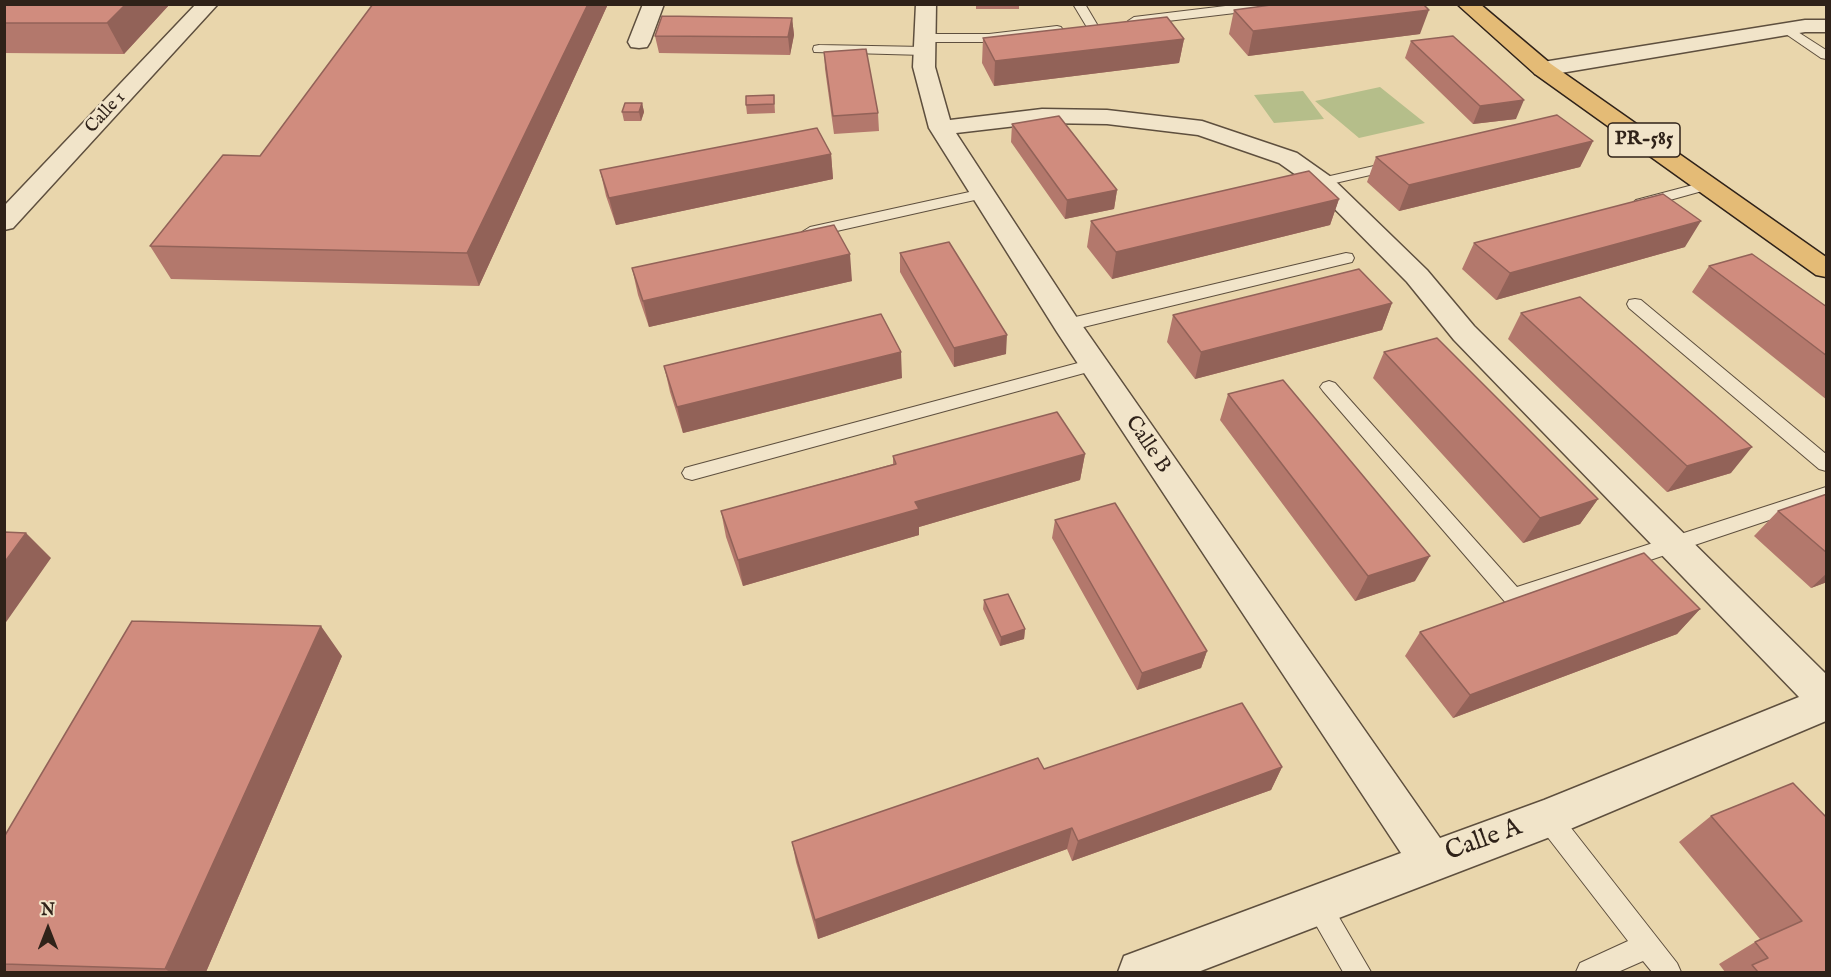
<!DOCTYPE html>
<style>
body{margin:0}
#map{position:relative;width:1831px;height:977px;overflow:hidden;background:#e9d6ac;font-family:"IM FELL English",serif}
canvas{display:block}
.frame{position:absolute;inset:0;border:6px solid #2f2219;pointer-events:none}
.north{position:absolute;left:18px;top:899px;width:60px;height:60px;-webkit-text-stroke:4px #f1e4c9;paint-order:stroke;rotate:0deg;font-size:16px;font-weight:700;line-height:24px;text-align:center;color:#2f2219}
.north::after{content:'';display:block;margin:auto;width:21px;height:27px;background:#2f2219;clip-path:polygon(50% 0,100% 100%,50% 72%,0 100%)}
</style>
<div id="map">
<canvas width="1831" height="977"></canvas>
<div class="frame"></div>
<div class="north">N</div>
</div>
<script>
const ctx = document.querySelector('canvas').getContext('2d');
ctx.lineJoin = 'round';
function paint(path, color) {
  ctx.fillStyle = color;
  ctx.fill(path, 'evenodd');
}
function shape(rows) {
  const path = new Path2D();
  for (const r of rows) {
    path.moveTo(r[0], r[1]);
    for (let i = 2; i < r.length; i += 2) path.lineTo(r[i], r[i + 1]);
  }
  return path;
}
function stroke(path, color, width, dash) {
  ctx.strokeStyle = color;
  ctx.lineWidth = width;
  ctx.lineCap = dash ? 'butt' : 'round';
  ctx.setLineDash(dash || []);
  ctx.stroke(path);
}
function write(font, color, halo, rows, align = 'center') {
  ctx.font = font + ' "IM FELL English",serif';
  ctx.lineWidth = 4.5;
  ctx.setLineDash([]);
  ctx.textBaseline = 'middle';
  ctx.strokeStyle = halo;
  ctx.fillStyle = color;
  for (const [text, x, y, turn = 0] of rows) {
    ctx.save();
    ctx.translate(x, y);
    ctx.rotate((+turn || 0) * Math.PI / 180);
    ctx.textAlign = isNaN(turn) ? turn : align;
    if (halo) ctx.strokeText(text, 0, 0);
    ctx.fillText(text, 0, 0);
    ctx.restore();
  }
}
const green = shape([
 [1380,87,1425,123,1359,138,1315,101],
 [1303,91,1324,119,1274,123,1254,95]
]);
const lane = shape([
 [1073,4,1085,4,1098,26,1096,29,1088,29,1073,4],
 [1242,4,1283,4,1277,8,1134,25,1128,21,1134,17,1242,4],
 [1787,25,1826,50,1826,59,1821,58,1783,32,1781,29,1783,26,1787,25],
 [1057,26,1061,27,1063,30,1061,33,989,42,925,42,919,38,925,34,989,34,1057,26],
 [819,45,924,47,930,51,924,55,814,52,813,49,814,46,819,45],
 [1396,161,1401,162,1403,165,1401,168,1322,186,1315,182,1317,179,1396,161],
 [1708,181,1713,182,1715,185,1713,188,1641,208,1633,203,1636,200,1708,181],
 [983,189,988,191,991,194,988,197,810,237,802,232,810,227,983,189],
 [1346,253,1352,254,1354,258,1352,262,1067,331,1061,329,1058,325,1061,321,1067,319,1346,253],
 [1635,299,1641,300,1826,454,1826,471,1819,469,1629,308,1627,304,1629,300,1635,299],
 [1093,359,1099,361,1102,365,1099,369,692,480,685,478,682,473,685,468,692,466,1093,359],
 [1329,381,1335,383,1517,587,1826,487,1826,501,1513,606,1506,603,1323,391,1320,387,1323,383,1329,381],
 [1548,806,1557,810,1677,963,1681,972,1652,972,1643,961,1618,972,1576,972,1580,963,1628,941,1539,826,1536,818,1539,810,1548,806],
 [1317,891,1326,895,1371,972,1343,972,1304,904,1308,895,1317,891]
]);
const street = shape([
 [196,4,218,4,13,228,4,230,4,206,196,4],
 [643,4,664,4,650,42,647,47,639,48,631,47,628,42,643,4],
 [916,4,936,4,935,67,950,120,1042,109,1107,110,1202,121,1297,153,1331,177,1427,270,1474,326,1826,674,1826,721,1563,832,1198,972,1118,972,1124,956,1401,853,1057,332,929,128,913,67,916,4],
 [1042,123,1107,124,1198,135,1279,163,1313,187,1407,282,1454,340,1799,697,1544,800,1440,838,1077,318,956,133,1042,123],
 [1805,20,1826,20,1826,32,1805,32,1543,76,1535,74,1532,69,1535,64,1543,62,1805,20]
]);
const primary = shape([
 [1457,4,1480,4,1551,64,1826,257,1826,277,1816,275,1535,74,1457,4]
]);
const wall = shape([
 [4,4,170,4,124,54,4,53],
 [373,4,608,4,479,286,171,279,150,246,260,156],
 [976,4,1019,4,1019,9,976,9],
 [1234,10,1420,34,1248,56,1229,34],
 [792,18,794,35,790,55,659,53,655,36],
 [983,38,1184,39,1179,63,994,86,982,63],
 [1411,41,1516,119,1473,124,1405,58],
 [824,52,878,113,879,131,834,134,825,69],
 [774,95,775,113,747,114,746,105],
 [642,103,644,112,641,121,624,121,622,112],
 [1012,124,1117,190,1114,209,1065,219,1011,142],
 [1593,141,1580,167,1399,211,1367,182,1376,157],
 [831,154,833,179,616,225,606,196,600,170],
 [1339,199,1330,225,1112,279,1087,247,1091,221],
 [1474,243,1685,247,1496,300,1462,269],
 [900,253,1006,354,954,367,900,272],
 [1709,266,1827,307,1827,400,1692,292],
 [632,268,852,281,649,327,638,295],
 [1392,303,1382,330,1195,379,1167,342,1173,315],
 [1521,313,1731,473,1667,492,1508,339],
 [1384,352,1598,499,1580,524,1523,543,1373,378],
 [664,366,902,378,683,433,670,392],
 [1228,394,1415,581,1355,601,1220,420],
 [1085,454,1080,480,919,527,919,535,743,586,726,537,721,511,893,464,893,456],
 [1827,494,1827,582,1811,588,1754,536,1778,511],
 [1055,520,1207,651,1201,668,1137,690,1052,538],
 [984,600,1025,629,1024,639,1000,646,983,609],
 [1700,609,1677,634,1453,718,1405,656,1420,632],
 [342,656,206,972,4,972,4,837],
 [1282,767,1271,790,1072,861,1067,849,818,939,796,862,792,842,1044,769],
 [1793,783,1827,972,1725,972,1719,964,1760,939,1679,842,1711,816]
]);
const shadedWall = shape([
 [126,4,170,4,124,54,107,23],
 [588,4,608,4,479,286,467,253],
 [1429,10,1420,34,1248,56,1253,31],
 [792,18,794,35,790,55,788,37],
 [1184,39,1179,63,994,86,995,61],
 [1524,100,1516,119,1473,124,1480,106],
 [642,103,644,112,641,121,639,112],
 [1593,141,1580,167,1399,211,1409,185],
 [831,154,833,179,616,225,609,198],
 [1117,190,1114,209,1065,219,1067,200],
 [1339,199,1330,225,1112,279,1116,252],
 [1701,221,1685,247,1496,300,1510,273],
 [850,254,852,281,649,327,643,301],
 [1392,303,1382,330,1195,379,1201,352],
 [1007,335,1006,354,954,367,954,348],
 [901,352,902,378,683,433,677,407],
 [1752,447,1731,473,1667,492,1687,466],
 [1085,454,1080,480,919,527,919,535,743,586,738,560,915,502],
 [1598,499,1580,524,1523,543,1540,518],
 [26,533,51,558,4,625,4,563],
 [1430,556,1415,581,1355,601,1368,576],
 [1827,573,1827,582,1811,588],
 [1700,609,1677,634,1453,718,1470,695],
 [321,626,342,656,206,972,170,972,165,969],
 [1025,629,1024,639,1000,646,1001,637],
 [1207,651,1201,668,1137,690,1142,673],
 [1282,767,1271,790,1072,861,1078,841],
 [1072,828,1067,849,818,939,815,920]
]);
const building = shape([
 [4,4,126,4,107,23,4,23,4,4],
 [373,4,588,4,467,253,150,246,223,155,260,156,373,4],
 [1278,4,1423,4,1429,10,1253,31,1234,10,1278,4],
 [662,16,792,18,788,37,655,36,662,16],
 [1167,17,1184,39,995,61,983,38,1167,17],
 [1453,36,1524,100,1480,106,1411,41,1453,36],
 [866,49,878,113,833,116,824,52,866,49],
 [774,95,774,104,746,105,746,96,774,95],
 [625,103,642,103,639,112,622,112,625,103],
 [1557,115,1593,141,1409,185,1376,157,1557,115],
 [1059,116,1117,190,1067,200,1012,124,1059,116],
 [817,128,831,154,609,198,600,170,817,128],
 [1309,171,1339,199,1116,252,1091,221,1309,171],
 [1663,194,1701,221,1510,273,1474,243,1663,194],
 [834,225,850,254,643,301,632,268,834,225],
 [949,242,1007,335,954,348,900,253,949,242],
 [1752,254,1827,307,1827,356,1709,266,1752,254],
 [1359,269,1392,303,1201,352,1173,315,1359,269],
 [1580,297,1752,447,1687,466,1521,313,1580,297],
 [881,314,901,352,677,407,664,366,881,314],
 [1437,338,1598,499,1540,518,1384,352,1437,338],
 [1283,380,1430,556,1368,576,1228,394,1283,380],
 [1057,412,1085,454,915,502,919,509,738,560,721,511,896,464,893,456,1057,412],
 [1827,494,1827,553,1778,511,1827,494],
 [1115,503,1207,651,1142,673,1055,520,1115,503],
 [4,532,26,533,4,563,4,532],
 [1644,553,1700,609,1470,695,1420,632,1644,553],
 [1008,594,1025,629,1001,637,984,600,1008,594],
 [132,621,321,626,165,969,4,964,4,837,132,621],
 [1242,703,1282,767,1078,841,1072,828,815,920,792,842,1038,758,1044,769,1242,703],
 [1793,783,1827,818,1827,972,1758,972,1752,965,1768,958,1755,942,1802,921,1711,816,1793,783]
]);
const farStreetnames = [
 ["Calle 1",106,113,-47]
];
const shields = [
 [1644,140,72]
];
const shieldNames = [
 ["PR-585",1644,140]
];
const streetNames = [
 ["Calle B",1147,445,56]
];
const nearStreetnames = [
 ["Calle A",1484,841,-20]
];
paint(green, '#b5be8a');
stroke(lane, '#5e4f3e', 2);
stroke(street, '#5e4f3e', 3);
stroke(primary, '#2f2219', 3);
paint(lane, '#f1e4c9');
paint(street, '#f1e4c9');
paint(primary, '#e4bb76');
paint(wall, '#b3786c');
paint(shadedWall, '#926258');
paint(building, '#d08c7e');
stroke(building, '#926258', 1.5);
write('18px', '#2f2219', '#f1e4c9', farStreetnames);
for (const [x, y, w] of shields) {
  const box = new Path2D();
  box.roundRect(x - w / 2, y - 17, w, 34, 4.5);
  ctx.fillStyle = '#f1e4c9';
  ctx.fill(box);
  stroke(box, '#2f2219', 1.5);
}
write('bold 20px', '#2f2219', null, shieldNames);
write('21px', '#2f2219', '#f1e4c9', streetNames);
write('26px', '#2f2219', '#f1e4c9', nearStreetnames);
</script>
